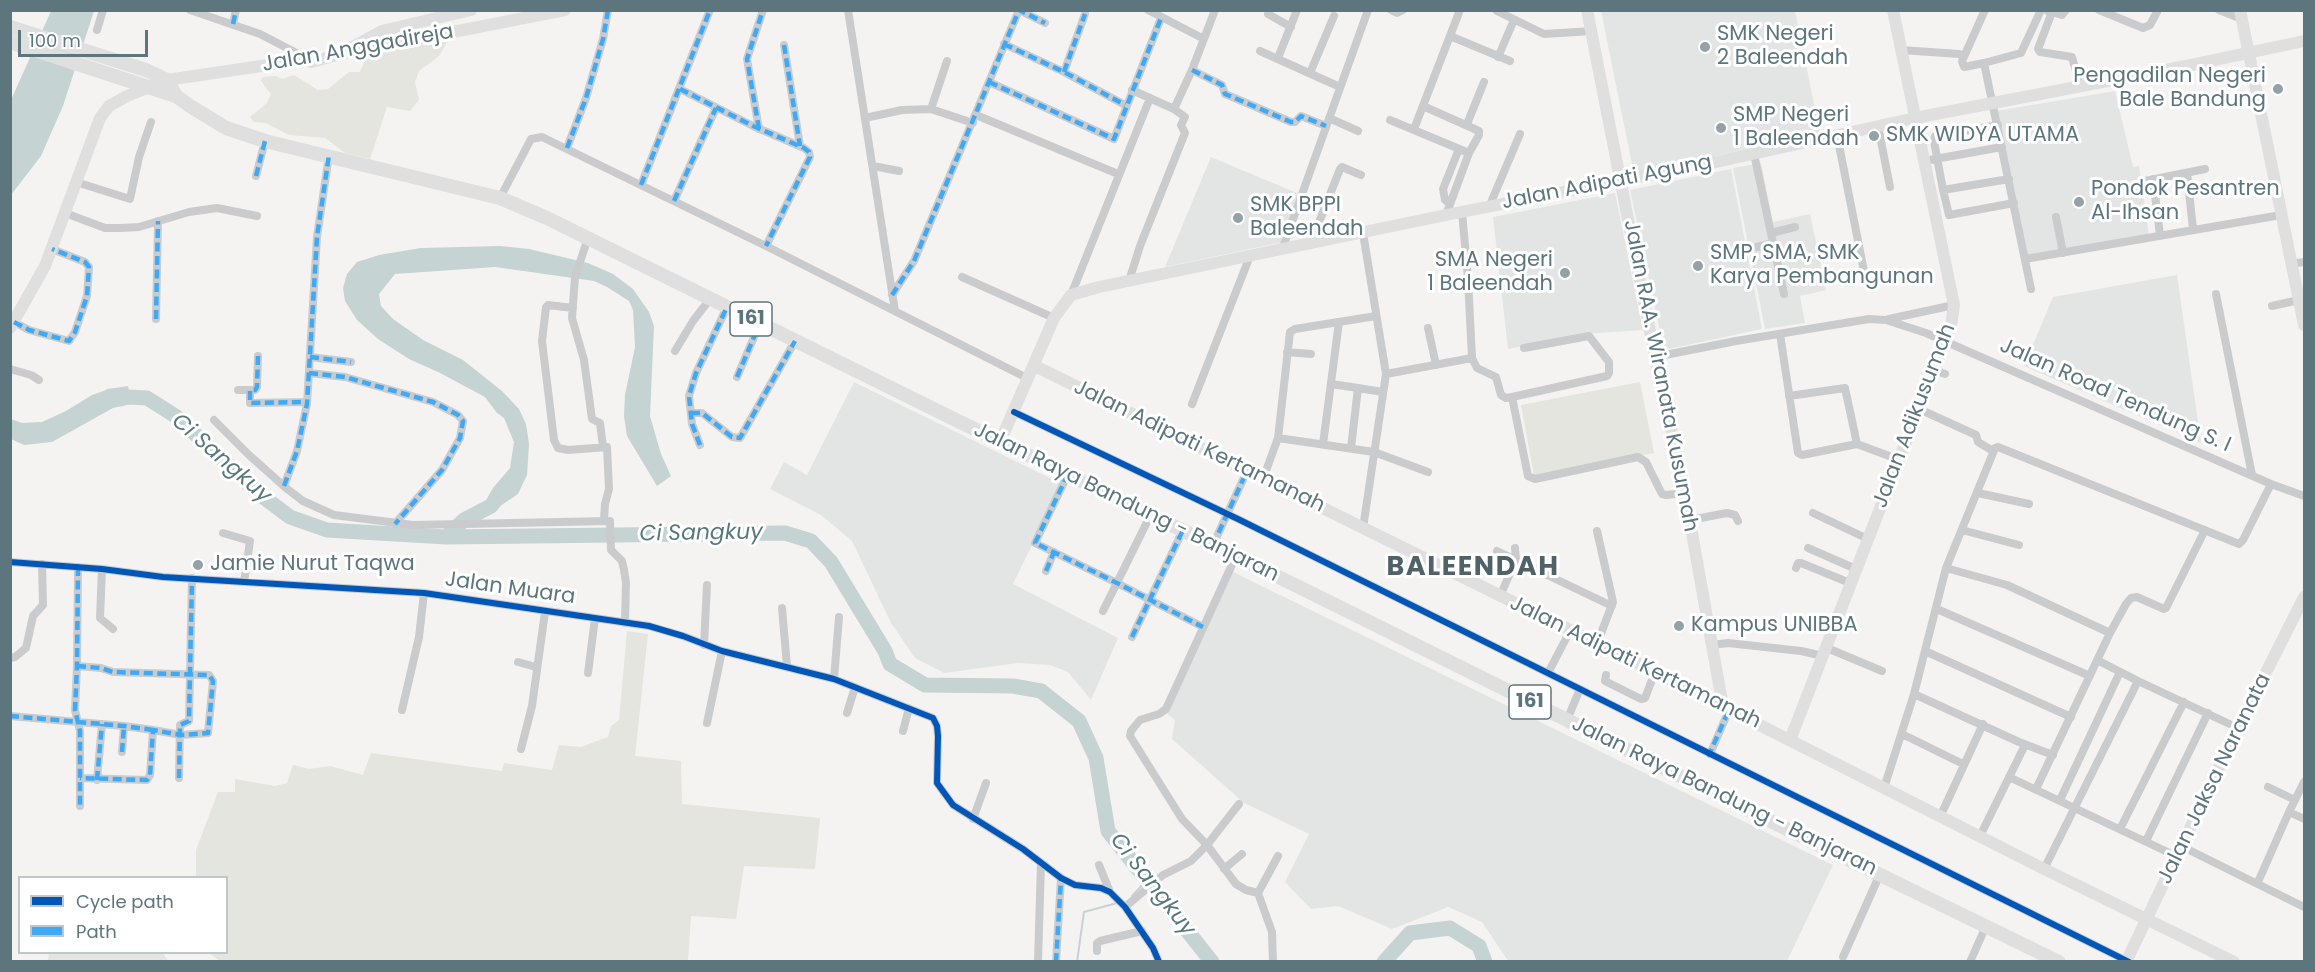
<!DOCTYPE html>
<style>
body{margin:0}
#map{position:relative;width:2315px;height:972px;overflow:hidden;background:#f4f3f1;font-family:Poppins,sans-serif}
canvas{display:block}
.frame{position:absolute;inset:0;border:12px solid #5d767e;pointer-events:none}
.legend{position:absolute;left:18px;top:876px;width:210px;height:78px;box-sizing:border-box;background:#fff;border:2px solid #bec8cb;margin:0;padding:8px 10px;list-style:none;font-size:18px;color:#5d767e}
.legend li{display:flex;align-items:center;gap:12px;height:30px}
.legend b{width:30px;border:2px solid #bec8cb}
.scale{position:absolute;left:18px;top:30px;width:130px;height:27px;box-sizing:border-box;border:3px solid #5d767e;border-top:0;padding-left:8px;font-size:18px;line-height:21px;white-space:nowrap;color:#5d767e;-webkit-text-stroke:4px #fff;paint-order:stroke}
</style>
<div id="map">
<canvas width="2315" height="972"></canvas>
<div class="frame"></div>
<ul class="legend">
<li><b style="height:8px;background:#0057b8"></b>Cycle path</li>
<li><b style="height:8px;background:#3fa9f5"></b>Path</li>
</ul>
<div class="scale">100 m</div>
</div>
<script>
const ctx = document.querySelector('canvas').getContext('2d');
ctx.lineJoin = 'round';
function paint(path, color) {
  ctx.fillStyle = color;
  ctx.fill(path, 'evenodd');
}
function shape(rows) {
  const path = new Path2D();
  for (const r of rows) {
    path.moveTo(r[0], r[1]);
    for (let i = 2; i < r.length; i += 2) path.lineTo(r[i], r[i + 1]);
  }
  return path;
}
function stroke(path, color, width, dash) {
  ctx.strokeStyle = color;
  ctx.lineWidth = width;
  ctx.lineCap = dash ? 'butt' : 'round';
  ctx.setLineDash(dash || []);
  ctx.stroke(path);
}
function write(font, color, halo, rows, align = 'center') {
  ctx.font = font + ' Poppins,sans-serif';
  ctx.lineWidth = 6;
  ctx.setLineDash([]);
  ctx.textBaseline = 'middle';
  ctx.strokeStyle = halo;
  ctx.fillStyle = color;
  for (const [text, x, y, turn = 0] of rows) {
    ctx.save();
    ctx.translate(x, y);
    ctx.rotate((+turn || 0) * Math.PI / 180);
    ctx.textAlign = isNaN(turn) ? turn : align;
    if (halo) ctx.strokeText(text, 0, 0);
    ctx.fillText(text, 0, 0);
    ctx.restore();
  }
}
const built = shape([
 [1601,11,1795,11,1820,133,1634,174],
 [2115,91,2133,167,2139,166,2149,236,2024,255,1996,111],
 [1211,157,1299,194,1283,242,1165,267],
 [1761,163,1773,222,1810,214,1826,290,1800,296,1805,323,1765,329,1733,168],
 [1731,169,1762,329,1664,350,1630,190],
 [1615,193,1643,330,1583,334,1508,349,1493,217],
 [2177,275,2201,443,2024,366,2053,297],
 [854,382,1062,484,1013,584,1118,638,1091,700,1068,672,1050,665,1018,663,944,673,915,658,891,623,852,541,821,515,770,489,784,462,807,475],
 [1229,570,1833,865,1787,961,1508,961,1482,922,1448,907,1392,929,1338,906,1311,909,1285,882,1309,834,1244,803,1172,739,1175,720,1164,711]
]);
const green = shape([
 [448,41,439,56,419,71,415,82,419,100,410,111,387,107,370,159,345,153,325,138,289,135,266,123,254,122,250,117,267,103,271,94,261,81,262,77,276,76,282,79,294,75,318,90,328,89,349,72,360,72,368,53],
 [1640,382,1654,453,1534,476,1521,405],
 [627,631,648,634,635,756,681,761,682,804,820,818,815,869,744,866,736,919,691,916,688,961,222,962,208,953,226,952,226,878,196,877,196,850,218,792,235,792,235,779,275,786,287,783,293,765,309,769,330,766,363,775,371,753,502,771,504,763,552,770,559,745,581,747,608,737,611,726,619,720],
 [49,953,163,953,168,961,48,961]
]);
const water = shape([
 [51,11,94,11,63,106,41,156,11,195,10,102],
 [500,246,529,249,588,263,613,274,633,289,649,312,654,326,650,416,661,454,671,476,657,486,627,436,624,416,625,395,635,347,633,310,629,301,607,287,594,281,495,267,395,274,379,294,381,306,393,319,423,340,463,360,502,391,519,409,526,424,529,444,527,475,518,494,497,508,485,502,493,488,510,468,514,442,504,418,497,413,485,397,440,373,409,359,378,339,357,320,345,301,343,288,347,274,357,262,379,255,421,248],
 [128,386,132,404,113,408,52,442,24,445,11,439,11,419,22,423,42,422,66,411,92,395,109,389]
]);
const stream = shape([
 [1132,896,1147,880],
 [1077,962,1084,912,1117,903]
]);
const river = shape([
 [110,396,147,398,177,417,258,493,290,517,327,530,446,537,785,533,811,541,831,562,885,651,890,664,925,685,1013,686,1041,691,1079,721,1096,758,1108,831,1212,962],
 [450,533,464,520,491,506,503,491],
 [1384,962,1410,933,1450,928,1479,946,1485,962]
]);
const street = shape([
 [190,10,260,34,308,59],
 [848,10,895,311],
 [1148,10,1204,39],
 [1391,10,1397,13,1403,10],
 [2099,10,2143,28,2150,25,2158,10],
 [2219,10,2242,19],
 [1497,11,1544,34,1592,31],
 [2048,11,2062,15,2066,10],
 [2052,12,2038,49,2040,52,2072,57,2080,86],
 [1268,14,1291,27],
 [233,24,236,10],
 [97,30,103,10],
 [1450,36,1510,61],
 [1004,44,1064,72,1125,105],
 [784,45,800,146],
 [1901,50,1959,54],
 [1260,51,1340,87],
 [1498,57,1514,20],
 [1278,58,1297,10],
 [1984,63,1964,67,1962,61,1985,10],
 [1192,70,1222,85,1225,94,1237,99,1291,122,1295,122,1301,116,1326,126],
 [1064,72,1085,14],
 [1310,73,1334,16],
 [989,82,1114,139,1161,18],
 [680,89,753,126,804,148,809,152,810,157,766,246],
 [1132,90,1174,109,1192,70,1215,10],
 [1423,106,1479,131,1479,135,1469,153],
 [931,109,947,61],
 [976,115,1118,174],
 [865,118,902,110,931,109,973,123],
 [1329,118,1358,131],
 [1390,120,1469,153,1446,215],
 [1467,124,1484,82],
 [1998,125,1935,136,1934,141,1943,190,2009,179],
 [1878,126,1890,187],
 [759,129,747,59,763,10],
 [1414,129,1460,10],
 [1837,135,1866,281],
 [567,148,586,98,603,39,608,10],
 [1754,154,1784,294],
 [1924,161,2002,147],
 [873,166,899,171],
 [2187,173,2193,229],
 [256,176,265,141],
 [2153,179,2160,235],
 [2145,181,2205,169],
 [76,182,130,199,139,157,151,122],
 [641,185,710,10],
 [1943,190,1949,215,2014,203],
 [500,198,531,139,542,137,766,246,1029,379],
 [674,201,716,108],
 [1450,204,1445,200,1443,189,1459,149],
 [1489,207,1520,134],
 [1462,212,1468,279,1472,358,1477,368,1496,377,1501,395,1506,398,1512,397,1528,476,1535,479,1638,457,1646,462,1662,494,1666,495,1684,493],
 [65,213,105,228,120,228,139,227,189,212,217,208,257,216],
 [2056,217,2063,253],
 [1771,233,1795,227],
 [588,238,575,277,572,318,584,360,592,419,600,423,603,447],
 [1310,245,1340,169,1342,167,1361,175],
 [1757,247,1773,243],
 [1282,250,1368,10],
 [2025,259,2281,215],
 [2291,264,2304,262],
 [962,277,1054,318],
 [1129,281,1140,246,1185,133,1181,125,1185,117,1174,109],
 [2031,289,1984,63,2021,53,2041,10],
 [2216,294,2252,475],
 [892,295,914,261,1019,10,1045,23],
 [1071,295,1150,98],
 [2272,306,2299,300],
 [573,308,548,305,546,307,542,341,554,440,558,448,568,450,607,447,609,489,605,504,604,521],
 [156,319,158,221],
 [1889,319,1954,305],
 [14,322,29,330,69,341,75,332,87,296,89,267,85,262,52,249],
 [1428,328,1436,365],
 [1780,334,1798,453,1802,455,1857,444],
 [675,351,693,321,710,299],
 [1287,352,1311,354],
 [258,356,257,387,255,390,250,390,250,403,307,402],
 [310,357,351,362],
 [1655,357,1736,341,1869,319,1886,320,1926,333,2271,484,2304,496],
 [10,369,31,375,39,380],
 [1934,370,1945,374],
 [309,373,345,377,433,402,458,415,463,421,460,438,442,470,395,524],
 [1386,374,1472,358],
 [737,377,760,323],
 [1331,384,1358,388],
 [238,390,250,390],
 [1789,396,1845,388,1857,444,1900,460],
 [1512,397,1607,376,1609,373,1609,362,1589,336,1524,348],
 [1192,404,1250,256],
 [1919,409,1976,435,1978,442,1993,451],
 [1014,412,1240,520,2129,962],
 [691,413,702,413,732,437,740,438,795,341],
 [214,420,249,455,286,488,303,501,334,515,413,525,610,521,611,550,622,561,624,570,626,583,625,623],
 [1278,438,1374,452,1428,472],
 [1323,444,1339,322],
 [700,445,692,424,689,396,696,373,727,307],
 [1351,448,1358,388,1383,392],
 [1068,474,1035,543,1117,583,1203,627],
 [1263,479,1278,438,1290,332,1295,329,1376,316],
 [284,486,297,451,307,404,317,237,329,155],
 [1978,493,2029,504],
 [1813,513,1868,539],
 [1690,520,1727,513,1735,515,1738,521],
 [1363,528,1386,374,1363,233],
 [1962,530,2019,545],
 [223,533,250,541,244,582],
 [1213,545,1247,471],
 [1808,548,1856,569],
 [1497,551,1612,606],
 [1236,556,1166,709,1159,714,1140,720,1131,731,1130,736,1182,819,1207,845,1236,884,1246,890,1258,893,1272,932,1273,962],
 [10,562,102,569,163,577,424,593,472,600,649,626,683,636,722,651,834,679,933,718,937,726,938,736,937,783,953,805,1023,849,1061,878,1075,885,1101,888,1110,892,1125,907,1153,948,1159,962],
 [78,567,77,666,75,710,80,731,80,806],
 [1796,568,1798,563,1801,563,1850,583],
 [1946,568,2007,585,2110,633],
 [102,569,100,618,113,629],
 [1046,571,1054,552],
 [1500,596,1516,560,1515,548],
 [782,608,787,666],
 [1937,609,2090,676],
 [1103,611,1151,514],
 [1132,637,1183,530],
 [1597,644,1613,602,1597,531],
 [704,645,707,585],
 [1712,645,1728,643,1801,651,1823,656],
 [1827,648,1882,671],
 [1925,651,2071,717],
 [10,658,15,657,26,648,33,616,43,605,42,564],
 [2097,660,2138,681,2238,728],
 [518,662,536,667],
 [77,666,101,668,113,672,209,675,213,681,208,733,181,735,153,730,150,775,147,780,80,778],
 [588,673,595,618],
 [1548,673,1570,631],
 [1606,675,1605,681,1641,699,1645,698,1655,672],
 [834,679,839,617],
 [1914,694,2019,742,2053,755],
 [402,710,419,637,424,593],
 [847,713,855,687],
 [10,716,124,726,153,730],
 [1567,720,1580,689],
 [707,723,722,651],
 [903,731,909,708],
 [1902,734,1963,764],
 [521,749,532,706,545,612],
 [122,752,124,726],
 [1710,754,1729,710],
 [2009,777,2176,856],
 [179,778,180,725,189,721,192,578],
 [97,780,102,724],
 [2304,782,2289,812,2304,819],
 [2268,787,2295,800],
 [1884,788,1914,694,1946,568,1995,448,1998,447,2239,544,2243,540,2271,484],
 [2036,789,2110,633,2126,604,2131,598,2137,597,2164,609,2166,608,2205,530],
 [2060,800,2120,672],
 [1940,817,1983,724],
 [973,819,986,783],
 [2120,829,2184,702],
 [1980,836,2025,745],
 [2146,841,2208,713],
 [2181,846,2304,907],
 [1099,865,1110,892],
 [1224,869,1242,854],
 [2044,869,2138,681],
 [2258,882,2289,812],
 [1258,893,1278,856],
 [1125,907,1163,875,1191,861,1207,845,1239,804],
 [1097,951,1097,943,1100,941,1142,931],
 [1843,957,1880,874],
 [1038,962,1041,863],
 [1056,962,1061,878],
 [1970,962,1986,926]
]);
const secondary = shape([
 [1587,10,1655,357,1682,477,1723,707],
 [2240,10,2304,325],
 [347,50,382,31,471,10],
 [10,328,45,266,100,118,109,106,127,96,167,80,308,59,311,62,341,54,565,10],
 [1035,366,1655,672,2044,869,2234,962],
 [1000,442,1054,318,1071,295,1099,287,1446,215,1716,162,1915,118,2191,65,2304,41],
 [1790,740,1951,326,1954,305,1893,10],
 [2126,962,2238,728,2304,597]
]);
const primary = shape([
 [10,27,146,70,167,80,176,96,190,106,226,128,265,141,500,198,547,218,958,421,1301,588,1827,849,2059,962],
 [10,42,176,96]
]);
const quiet = shape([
 [233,24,236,10],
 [1004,44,1064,72,1125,105],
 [784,45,800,146],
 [1192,70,1222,85,1225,94,1237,99,1291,122,1295,122,1301,116,1326,126],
 [1064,72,1085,14],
 [989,82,1114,139,1161,18],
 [680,89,753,126,804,148,809,152,810,157,766,246],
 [759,129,747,59,763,10],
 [567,148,586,98,603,39,608,10],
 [256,176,265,141],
 [641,185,710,10],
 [674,201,716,108],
 [892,295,914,261,1019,10,1045,23],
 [156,319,158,221],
 [14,322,29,330,69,341,75,332,87,296,89,267,85,262,52,249],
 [258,356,257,387,255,390,250,390,250,403,307,402],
 [310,357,351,362],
 [309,373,345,377,433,402,458,415,463,421,460,438,442,470,395,524],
 [737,377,760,323],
 [691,413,702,413,732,437,740,438,795,341],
 [700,445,692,424,689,396,696,373,727,307],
 [1068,474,1035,543,1117,583,1203,627],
 [284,486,297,451,307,404,317,237,329,155],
 [1213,545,1247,471],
 [78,567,77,666,75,710,80,731,80,806],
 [1046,571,1054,552],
 [1132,637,1183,530],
 [77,666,101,668,113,672,209,675,213,681,208,733,181,735,153,730,150,775,147,780,80,778],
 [10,716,124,726,153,730],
 [122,752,124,726],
 [1710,753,1709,755,1729,710],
 [179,778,180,725,189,721,192,578],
 [97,780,102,724],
 [1056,962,1061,878]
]);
const cycleway = shape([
 [1014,412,1240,520,2129,962],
 [10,562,102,569,163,577,424,593,472,600,649,626,683,636,722,651,834,679,933,718,937,726,938,736,937,783,953,805,1023,849,1061,878,1075,885,1101,888,1110,892,1125,907,1153,948,1159,962]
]);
const markers = [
 [1705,47,6,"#92a2a6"],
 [2278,89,6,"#92a2a6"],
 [1721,128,6,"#92a2a6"],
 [1874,136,6,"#92a2a6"],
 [2079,202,6,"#92a2a6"],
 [1238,218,6,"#92a2a6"],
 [1698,266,6,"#92a2a6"],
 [1565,273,6,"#92a2a6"],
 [198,565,6,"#92a2a6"],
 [1679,626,6,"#92a2a6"]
];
const shields = [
 [751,319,42],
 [1530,702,42]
];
const shieldNames = [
 ["161",751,319],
 ["161",1530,702]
];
const poiNames = [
 ["SMK Negeri",1717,35],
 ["2 Baleendah",1717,59],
 ["Pengadilan Negeri",2266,77,"right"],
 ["Bale Bandung",2266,101,"right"],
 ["SMP Negeri",1733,116],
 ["1 Baleendah",1733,140],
 ["SMK WIDYA UTAMA",1886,136],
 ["Pondok Pesantren",2091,190],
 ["Al-Ihsan",2091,214],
 ["SMK BPPI",1250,206],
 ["Baleendah",1250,230],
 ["SMP, SMA, SMK",1710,254],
 ["Karya Pembangunan",1710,278],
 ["SMA Negeri",1553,261,"right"],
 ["1 Baleendah",1553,285,"right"],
 ["Jamie Nurut Taqwa",210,565],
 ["Kampus UNIBBA",1691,626]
];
const streetNames = [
 ["Jalan Anggadireja",358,49,-10],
 ["Jalan Adipati Agung",1607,183,-11],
 ["Jalan RAA. Wiranata Kusumah",1660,376,79],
 ["Jalan Road Tendung S. I",2115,396,24],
 ["Jalan Adikusumah",1915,416,-69],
 ["Jalan Adipati Kertamanah",1199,447,26],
 ["Jalan Raya Bandung - Banjaran",1126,503,26],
 ["Jalan Muara",510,589,8],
 ["Jalan Adipati Kertamanah",1635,663,26],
 ["Jalan Jaksa Naranata",2215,779,-64],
 ["Jalan Raya Bandung - Banjaran",1724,797,26]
];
const waterNames = [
 ["Ci Sangkuy",221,459,41],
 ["Ci Sangkuy",701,534,-1],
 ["Ci Sangkuy",1152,885,52]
];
const districtNames = [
 ["BALEENDAH",1473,568]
];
paint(built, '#e3e5e4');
paint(green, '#e3e5de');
paint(water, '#c6d3d3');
stroke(stream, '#c6d3d3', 2);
stroke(river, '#c6d3d3', 15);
stroke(street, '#cacbcc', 8);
stroke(secondary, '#dfdfdf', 12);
stroke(primary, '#dfdfdf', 14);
stroke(quiet, '#3fa9f5', 4.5, [9, 4.5]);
stroke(cycleway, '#0057b8', 6);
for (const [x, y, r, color] of markers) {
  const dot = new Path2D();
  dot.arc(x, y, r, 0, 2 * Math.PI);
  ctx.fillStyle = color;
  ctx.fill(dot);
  stroke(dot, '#fff', 2);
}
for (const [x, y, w] of shields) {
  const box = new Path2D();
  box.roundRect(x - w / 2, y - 17, w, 34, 4.5);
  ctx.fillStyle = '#fff';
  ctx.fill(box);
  stroke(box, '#5d767e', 1.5);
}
write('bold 20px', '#5d767e', null, shieldNames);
write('21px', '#5d767e', '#fff', poiNames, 'left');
write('21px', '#5d767e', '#fff', streetNames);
write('italic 22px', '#58787a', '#fff', waterNames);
ctx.letterSpacing = '1.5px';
write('bold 27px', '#506268', '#fff', districtNames);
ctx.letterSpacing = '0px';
</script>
